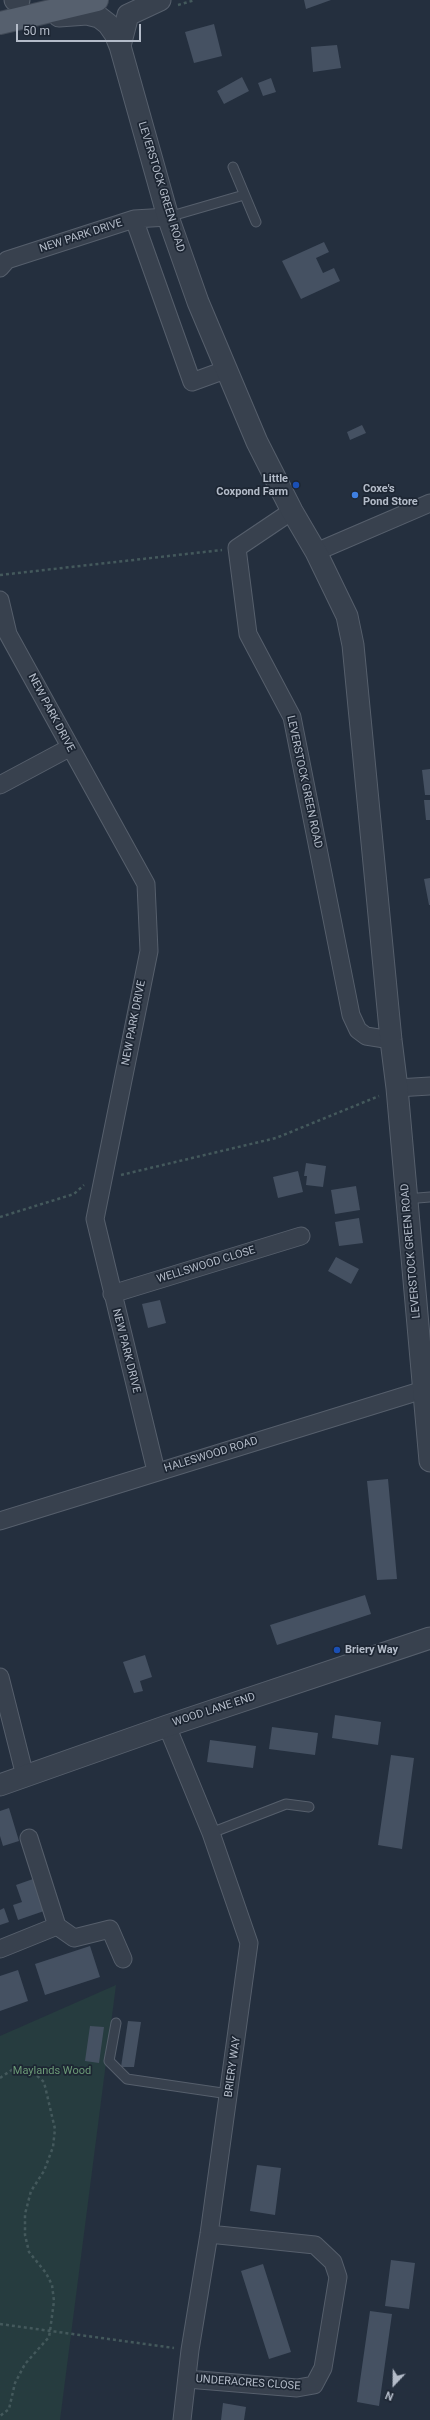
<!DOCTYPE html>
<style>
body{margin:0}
#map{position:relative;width:430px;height:2420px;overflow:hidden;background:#242f3e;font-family:Roboto,sans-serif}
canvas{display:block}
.north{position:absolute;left:374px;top:2364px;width:40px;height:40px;-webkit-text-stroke:3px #1d2633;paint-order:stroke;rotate:202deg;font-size:11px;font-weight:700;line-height:16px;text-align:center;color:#b4bcc9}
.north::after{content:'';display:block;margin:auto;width:14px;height:18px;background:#b4bcc9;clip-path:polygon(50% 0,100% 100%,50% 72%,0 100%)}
.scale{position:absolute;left:16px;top:24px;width:125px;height:18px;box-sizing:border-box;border:2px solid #b4bcc9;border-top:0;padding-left:5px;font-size:12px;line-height:14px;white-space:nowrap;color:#b4bcc9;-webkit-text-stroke:3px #1d2633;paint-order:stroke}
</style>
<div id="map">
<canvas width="430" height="2420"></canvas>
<div class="north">N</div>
<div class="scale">50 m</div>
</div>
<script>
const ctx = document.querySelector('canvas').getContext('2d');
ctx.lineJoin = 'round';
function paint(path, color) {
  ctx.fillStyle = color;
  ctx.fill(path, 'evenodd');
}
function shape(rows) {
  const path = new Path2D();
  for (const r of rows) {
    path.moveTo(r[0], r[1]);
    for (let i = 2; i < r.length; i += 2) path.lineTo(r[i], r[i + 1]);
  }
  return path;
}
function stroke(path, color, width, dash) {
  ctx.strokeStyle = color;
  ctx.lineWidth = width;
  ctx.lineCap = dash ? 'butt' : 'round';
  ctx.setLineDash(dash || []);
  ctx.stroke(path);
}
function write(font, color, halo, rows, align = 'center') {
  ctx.font = font + ' Roboto,sans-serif';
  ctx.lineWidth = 3.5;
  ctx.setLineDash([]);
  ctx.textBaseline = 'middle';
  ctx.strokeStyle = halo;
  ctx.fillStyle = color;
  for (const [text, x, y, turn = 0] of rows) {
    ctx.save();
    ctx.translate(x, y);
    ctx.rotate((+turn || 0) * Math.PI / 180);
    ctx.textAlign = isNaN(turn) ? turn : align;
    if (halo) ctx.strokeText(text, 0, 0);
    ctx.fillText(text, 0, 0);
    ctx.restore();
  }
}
const green = shape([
 [116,1985,60,2420,0,2420,0,2036]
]);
const building = shape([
 [304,0,331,0,306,9],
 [214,24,222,56,194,63,185,32],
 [337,45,341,68,313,72,311,47],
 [242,77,249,91,224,104,217,91],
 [271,78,276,92,263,96,258,83],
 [324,242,329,252,316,258,323,273,334,268,340,281,301,299,282,261],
 [362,425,366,433,350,440,347,432],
 [430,769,430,795,425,795,422,770],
 [424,800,430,800,430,820,426,820],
 [430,878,430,905,429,905,424,879],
 [306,1163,326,1166,323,1187,306,1185,307,1176,304,1176],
 [298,1171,303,1192,278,1198,273,1177],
 [356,1186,360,1210,335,1214,331,1190],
 [359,1218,363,1243,339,1246,335,1222],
 [336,1257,359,1269,351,1284,328,1271],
 [160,1300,166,1323,148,1328,142,1304],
 [388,1479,397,1579,377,1580,367,1481],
 [365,1595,371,1614,277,1645,270,1625],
 [145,1655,152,1677,140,1681,143,1691,134,1693,123,1662],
 [335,1715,381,1722,378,1745,332,1738],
 [272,1727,318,1733,315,1755,269,1749],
 [210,1740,256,1746,253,1768,207,1762],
 [391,1755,414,1758,402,1849,378,1845],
 [9,1808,19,1841,3,1846,0,1836,0,1811],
 [33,1879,44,1911,18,1920,13,1905,22,1902,16,1885],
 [4,1908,9,1922,0,1925,0,1910],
 [90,1946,100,1977,45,1995,35,1964],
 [18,1970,28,2001,0,2011,0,1976],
 [128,2021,141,2022,134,2067,121,2067],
 [90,2026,104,2027,99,2063,85,2061],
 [257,2165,281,2168,275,2215,250,2211],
 [391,2260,415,2263,409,2309,385,2306],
 [263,2264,291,2352,269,2359,241,2271],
 [370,2311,392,2314,379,2406,357,2402],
 [223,2403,246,2407,244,2420,221,2420]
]);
const path = shape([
 [178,5,195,0],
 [0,575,222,550],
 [121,1175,276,1138,379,1096],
 [0,1217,74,1194,84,1185],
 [0,2078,13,2069,22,2068,35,2074,44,2082,55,2129,53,2147,44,2171,31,2191,25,2214,25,2235,29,2252,46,2273,52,2285,54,2301,50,2331,49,2337,25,2364,15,2383,9,2409,0,2416],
 [0,2324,174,2348]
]);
const service = shape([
 [233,167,256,222],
 [168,217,244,195],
 [406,1199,430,1197],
 [211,1833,286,1804,309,1807],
 [116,2023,109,2061,127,2079,229,2094]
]);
const minor = shape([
 [134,219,192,382,225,370],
 [0,268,7,260,134,219,168,217],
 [292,511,237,548,248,634,292,717,351,1015,358,1030,366,1036,391,1040],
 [316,552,430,503],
 [0,600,8,634,146,884,149,951,95,1219,156,1471],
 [0,785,69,748],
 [397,1088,430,1086],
 [112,1294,301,1236],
 [0,1521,423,1390],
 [0,1677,25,1776],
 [167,1726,211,1833,249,1943,209,2234,190,2350,182,2420],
 [57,1926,74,1938,110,1929,123,1959],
 [0,1949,57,1926,29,1838],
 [187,2379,297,2388,314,2385,323,2368,338,2277,333,2262,315,2245,209,2234]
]);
const tertiary = shape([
 [15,0,19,0],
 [59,16,87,14,99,17,108,24,115,34,120,46,168,217,198,302,257,442,292,511,316,552,347,616,353,645,391,1040,397,1088,430,1461],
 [120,46,128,15,160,0],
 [0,1785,167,1726,430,1638]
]);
const primary = shape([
 [0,23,97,0]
]);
const markers = [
 [296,485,4,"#1a4fb4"],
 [355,495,4,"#3f7fe0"],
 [337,1650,4,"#1a4fb4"]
];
const streetNames = [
 ["LEVERSTOCK GREEN ROAD",161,187,73],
 ["NEW PARK DRIVE",81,236,-18],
 ["NEW PARK DRIVE",51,713,62],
 ["LEVERSTOCK GREEN ROAD",304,782,78],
 ["NEW PARK DRIVE",134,1023,-79],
 ["LEVERSTOCK GREEN ROAD",411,1251,-95],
 ["WELLSWOOD CLOSE",206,1265,-17],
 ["NEW PARK DRIVE",126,1351,76],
 ["HALESWOOD ROAD",211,1455,-17],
 ["WOOD LANE END",214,1710,-18],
 ["BRIERY WAY",233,2067,-82],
 ["UNDERACRES CLOSE",248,2383,4]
];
const poiNames = [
 ["Little",288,479,"right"],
 ["Coxpond Farm",288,492,"right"],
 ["Coxe's",363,489],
 ["Pond Store",363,502],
 ["Briery Way",345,1650]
];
const parkNames = [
 ["Maylands Wood",52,2071]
];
paint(green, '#263c3f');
paint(building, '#455162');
stroke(service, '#565f6c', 11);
stroke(minor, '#565f6c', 19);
stroke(tertiary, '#565f6c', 23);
stroke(primary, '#414a57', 24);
stroke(path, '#44595c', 2.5, [3, 3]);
stroke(service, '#38414e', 9);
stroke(minor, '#38414e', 17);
stroke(tertiary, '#38414e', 21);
stroke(primary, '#56606e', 22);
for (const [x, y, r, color] of markers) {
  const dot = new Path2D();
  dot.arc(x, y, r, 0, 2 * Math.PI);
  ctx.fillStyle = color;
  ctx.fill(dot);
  stroke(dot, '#1d2633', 1.5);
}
write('11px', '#b4bcc9', '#1d2633', streetNames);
write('bold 11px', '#b4bcc9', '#1d2633', poiNames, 'left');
write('11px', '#6b9a76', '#1d2633', parkNames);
</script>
